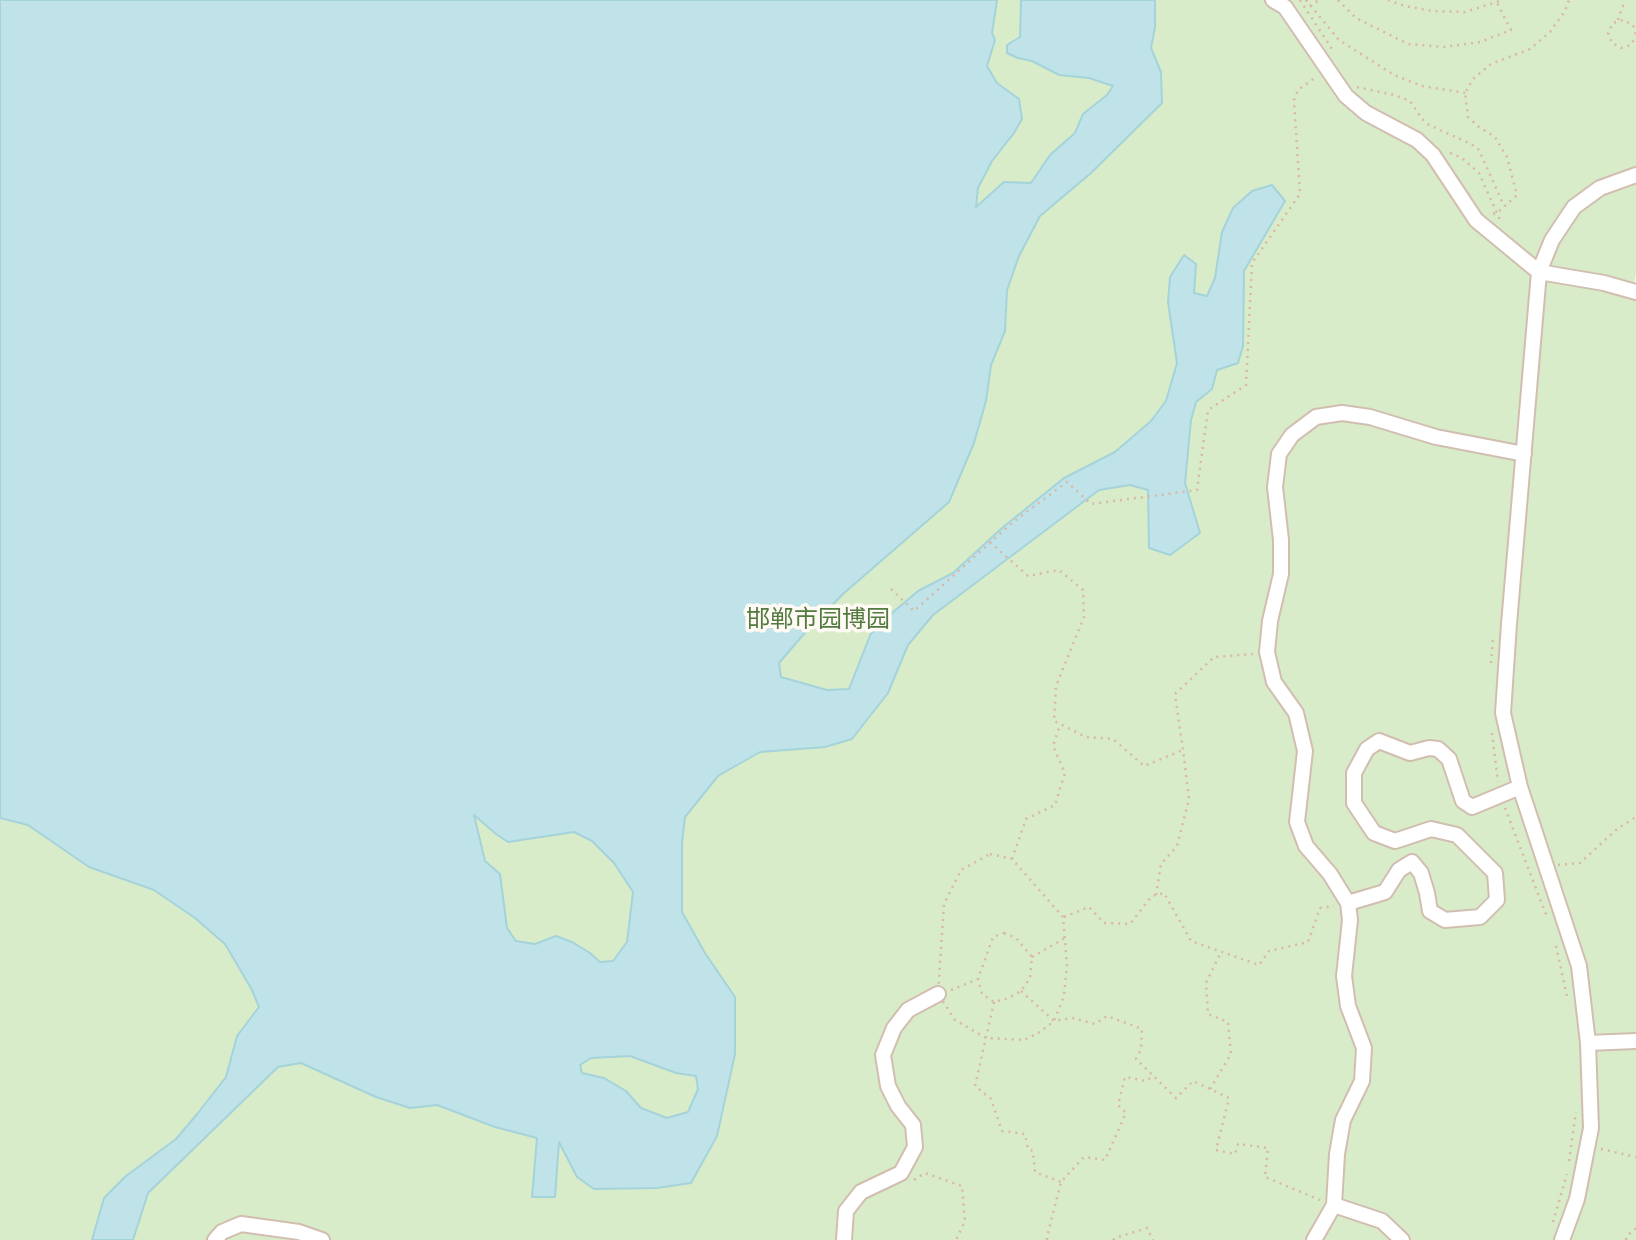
<!DOCTYPE html>
<meta charset="utf-8">
<style>
body{margin:0}
canvas{display:block;background:#fdf6ec}
</style>
<canvas width="1636" height="1240"></canvas>
<script>
const ctx = document.querySelector('canvas').getContext('2d');
ctx.lineJoin = 'round';
function paint(path, color) {
  ctx.fillStyle = color;
  ctx.fill(path, 'evenodd');
}
function shape(rows) {
  const path = new Path2D();
  for (const r of rows) {
    path.moveTo(r[0], r[1]);
    for (let i = 2; i < r.length; i += 2) path.lineTo(r[i], r[i + 1]);
  }
  return path;
}
function stroke(path, color, width, dash) {
  ctx.strokeStyle = color;
  ctx.lineWidth = width;
  ctx.lineCap = dash ? 'butt' : 'round';
  ctx.setLineDash(dash || []);
  ctx.stroke(path);
}
function write(font, color, halo, rows, align = 'center') {
  ctx.font = font + ' "Noto Sans","Noto Sans SC",sans-serif';
  ctx.lineWidth = 7;
  ctx.setLineDash([]);
  ctx.textBaseline = 'middle';
  ctx.strokeStyle = halo;
  ctx.fillStyle = color;
  for (const [text, x, y, turn = 0] of rows) {
    ctx.save();
    ctx.translate(x, y);
    ctx.rotate((+turn || 0) * Math.PI / 180);
    ctx.textAlign = isNaN(turn) ? turn : align;
    if (halo) ctx.strokeText(text, 0, 0);
    ctx.fillText(text, 0, 0);
    ctx.restore();
  }
}
const green = shape([
 [0,0,1636,0,1636,274,1633,289,1636,291,1636,1240,0,1240]
]);
const water = shape([
 [0,0,997,0,992,33,995,40,987,66,997,83,1019,99,1022,119,1014,133,992,161,978,188,976,207,1004,182,1031,183,1050,155,1075,133,1083,114,1107,95,1113,86,1089,78,1059,75,1032,61,1018,58,1007,53,1007,45,1020,37,1021,0,1155,0,1155,27,1151,48,1161,72,1162,103,1091,173,1040,216,1019,256,1007,290,1005,331,991,365,986,401,974,443,949,502,843,594,803,635,779,663,781,677,827,690,849,689,871,633,888,622,892,613,918,591,953,573,1002,528,1064,478,1115,452,1151,421,1166,401,1177,363,1168,302,1170,277,1184,255,1196,264,1194,293,1207,296,1215,278,1222,232,1233,208,1252,191,1272,185,1285,201,1244,271,1243,346,1238,363,1217,370,1212,389,1196,402,1191,420,1185,483,1200,533,1170,555,1149,548,1148,490,1130,485,1099,490,933,615,908,645,888,693,852,739,825,747,760,752,718,776,685,817,682,843,682,912,705,953,735,997,735,1054,717,1136,691,1183,657,1188,594,1189,577,1177,559,1142,555,1197,532,1197,537,1138,495,1127,437,1105,410,1108,376,1097,301,1063,278,1067,148,1193,133,1240,92,1240,104,1198,126,1176,176,1139,198,1113,226,1077,237,1036,259,1007,252,990,225,944,195,918,154,890,89,867,28,825,0,818,0,0],
 [474,815,496,834,508,842,574,832,592,841,614,863,633,892,627,942,613,961,600,962,590,953,572,942,556,936,535,944,516,941,507,928,500,874,485,861,474,815],
 [630,1056,676,1073,696,1076,698,1089,688,1112,667,1118,641,1108,626,1091,604,1078,582,1073,580,1065,591,1058,630,1056]
]);
const path = shape([
 [1300,0,1332,49],
 [1306,0,1339,40,1394,75,1422,86,1465,93],
 [1338,0,1356,18,1408,44,1444,47,1480,42,1511,30,1497,3],
 [1388,0,1405,6,1432,11,1465,12,1503,0],
 [1310,6,1319,0],
 [1618,20,1625,0],
 [1636,34,1633,25,1623,20,1613,23,1608,33,1612,43,1621,48,1631,45,1636,36],
 [1357,87,1394,95,1410,101,1422,119,1429,125,1471,144,1479,150,1504,206],
 [1450,153,1462,158,1479,173,1500,220],
 [1493,214,1497,213,1517,195,1507,157,1495,137,1479,127,1468,117,1465,93,1473,79,1491,64,1530,49,1550,32,1565,11,1569,0],
 [990,542,1028,576,1059,570,1083,590,1084,617,1056,686,1054,721,1086,737,1113,739,1144,766,1183,750],
 [891,589,914,611,1013,522,1067,482,1091,504,1197,490,1208,410,1246,385,1252,263,1300,194,1294,100,1298,90,1316,77],
 [1491,663,1493,638],
 [1492,733,1498,782],
 [1505,808,1547,917],
 [990,854,1012,859,1063,917,1067,965,1064,996,1054,1021,1040,1032,1024,1040,986,1038,955,1020,938,994,944,904,961,870,990,854],
 [1012,859,1026,819,1055,805,1065,773,1053,746,1060,725],
 [1558,865,1580,863,1617,829,1636,817],
 [1156,895,1161,864,1177,846,1189,799,1183,750,1175,694,1214,657,1253,654],
 [1064,917,1089,907,1104,923,1130,924,1152,896,1164,893,1191,941,1259,965,1269,951,1308,942,1320,908,1334,906],
 [1004,933,1016,938,1032,957,1030,978,1021,991,1009,998,994,1002,982,994,978,979,993,937,1004,933],
 [1556,946,1568,1001],
 [1032,957,1065,938],
 [951,990,978,979],
 [1021,991,1054,1021,1072,1018,1095,1024,1107,1016,1142,1029,1141,1049,1136,1059,1176,1098,1193,1081,1229,1098,1216,1150,1235,1154,1238,1144,1268,1148,1265,1177,1320,1200],
 [994,1002,975,1086,991,1099,1002,1131,1025,1134,1028,1149,1033,1151,1035,1172,1061,1182],
 [1210,1089,1231,1054,1228,1022,1208,1014,1206,983,1221,952],
 [1601,1149,1636,1157],
 [1569,1161,1576,1112],
 [914,1180,925,1173,962,1186,965,1221,956,1240],
 [1553,1222,1567,1174],
 [1047,1240,1047,1237,1061,1182,1084,1157,1105,1160,1126,1113,1118,1105,1125,1077,1146,1081,1153,1076],
 [1113,1240,1115,1238,1147,1228,1153,1240],
 [1626,1240,1627,1236,1636,1228]
]);
const minor = shape([
 [1273,0,1285,7,1346,96,1366,113,1417,140,1433,155,1476,220,1539,272,1604,283,1636,292],
 [1348,903,1385,892,1399,870,1412,862,1421,873,1427,893,1430,911,1445,920,1480,917,1497,900,1495,873,1457,835,1431,829,1395,841,1374,833,1354,803,1354,773,1367,749,1379,741,1410,753,1429,748,1438,749,1449,759,1463,801,1472,807,1520,787],
 [1588,1043,1636,1041],
 [1334,1205,1382,1221,1402,1240],
 [215,1240,222,1232,241,1224,299,1232,322,1240],
 [844,1240,846,1211,861,1192,901,1173,915,1147,913,1125,898,1106,888,1086,883,1055,894,1028,908,1010,938,994],
 [1314,1240,1334,1205,1337,1154,1343,1120,1362,1081,1364,1048,1348,1006,1344,976,1350,920,1348,903,1330,874,1306,846,1297,822,1305,751,1296,713,1274,682,1267,652,1270,621,1281,574,1281,540,1275,487,1279,454,1292,435,1316,417,1342,413,1370,417,1436,437,1524,454],
 [1562,1240,1577,1199,1591,1128,1588,1043,1579,966,1520,787,1503,713,1509,624,1539,272,1552,240,1574,207,1600,188,1636,175]
]);
const parkNames = [
 ["邯郸市园博园",818,620]
];
paint(green, '#d8ecc9');
paint(water, '#bfe3e8');
stroke(water, '#a5d3da', 2);
stroke(minor, '#d1beb0', 18);
stroke(path, '#d9b8a5', 2.5, [2, 5]);
stroke(minor, '#fff', 14);
write('24px', '#537a41', '#fffaf3', parkNames);
</script>
